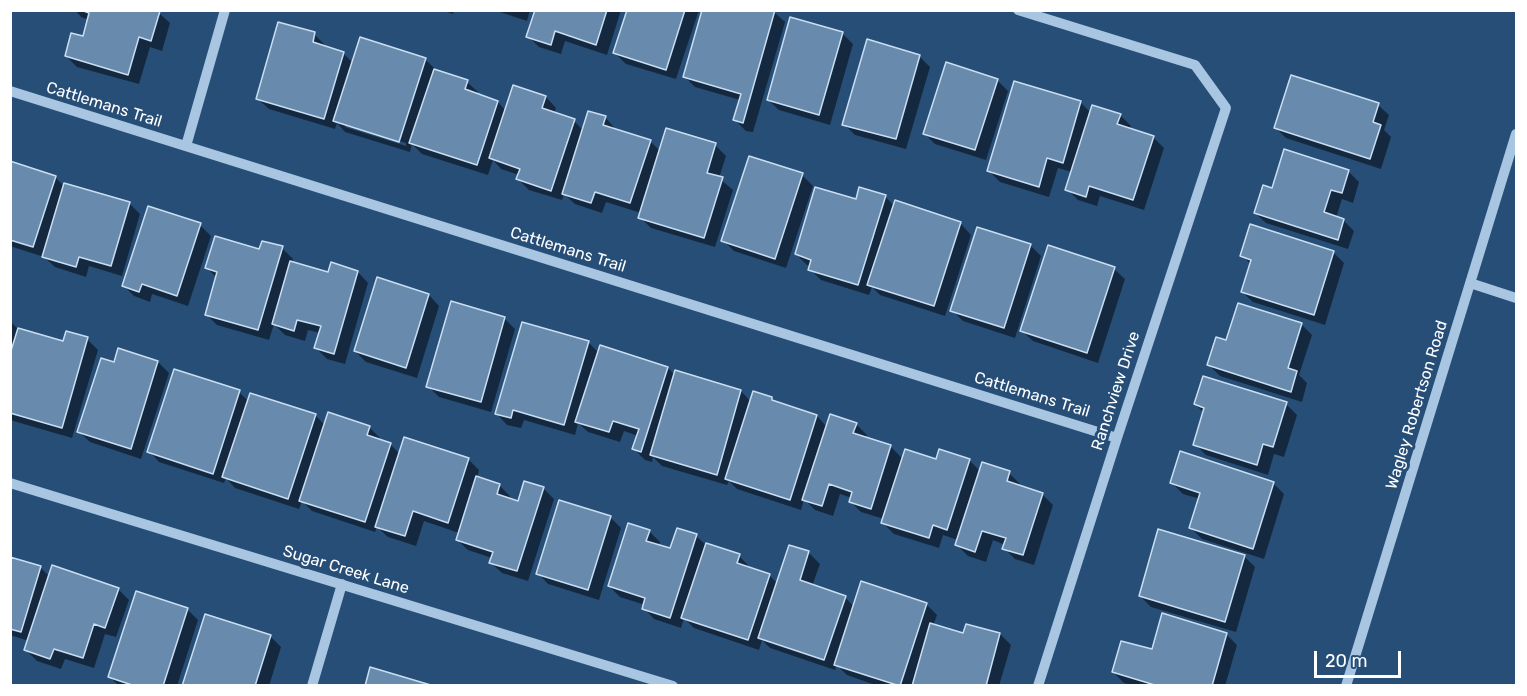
<!DOCTYPE html>
<style>
body{margin:0}
#map{position:relative;width:1527px;height:696px;overflow:hidden;background:#264e77;font-family:Rubik,sans-serif}
canvas{display:block}
.frame{position:absolute;inset:0;border:12px solid #fff;pointer-events:none}
.scale{position:absolute;left:1314px;top:651px;width:87px;height:27px;box-sizing:border-box;border:3px solid #fff;border-top:0;padding-left:8px;font-size:18px;line-height:21px;white-space:nowrap;color:#fff;-webkit-text-stroke:4px #264e77;paint-order:stroke}
</style>
<div id="map">
<canvas width="1527" height="696"></canvas>
<div class="frame"></div>
<div class="scale">20 m</div>
</div>
<script>
const ctx = document.querySelector('canvas').getContext('2d');
ctx.lineJoin = 'round';
function paint(path, color) {
  ctx.fillStyle = color;
  ctx.fill(path, 'evenodd');
}
function shape(rows) {
  const path = new Path2D();
  for (const r of rows) {
    path.moveTo(r[0], r[1]);
    for (let i = 2; i < r.length; i += 2) path.lineTo(r[i], r[i + 1]);
  }
  return path;
}
function stroke(path, color, width, dash) {
  ctx.strokeStyle = color;
  ctx.lineWidth = width;
  ctx.lineCap = dash ? 'butt' : 'round';
  ctx.setLineDash(dash || []);
  ctx.stroke(path);
}
function write(font, color, halo, rows, align = 'center') {
  ctx.font = font + ' Rubik,sans-serif';
  ctx.lineWidth = 6;
  ctx.setLineDash([]);
  ctx.textBaseline = 'middle';
  ctx.strokeStyle = halo;
  ctx.fillStyle = color;
  for (const [text, x, y, turn = 0] of rows) {
    ctx.save();
    ctx.translate(x, y);
    ctx.rotate((+turn || 0) * Math.PI / 180);
    ctx.textAlign = isNaN(turn) ? turn : align;
    if (halo) ctx.strokeText(text, 0, 0);
    ctx.fillText(text, 0, 0);
    ctx.restore();
  }
}
const shadow = shape([
 [75,10,152,10,159,13,170,23,162,51,150,47,139,84,77,67,66,56,84,38,89,20,81,17],
 [441,10,454,10,453,14],
 [494,10,530,10,527,21],
 [537,10,621,10,607,55,565,41,561,54,539,47,528,36],
 [629,10,699,10,676,79,626,64,615,53],
 [774,12,785,22,753,132,746,131,735,120,740,100,695,87,684,76],
 [842,33,853,44,830,125,779,110,768,100],
 [314,34,325,45,325,47,343,53,353,63,425,59,436,70,467,82,478,92,477,95,498,102,506,111,546,97,556,108,554,114,574,121,584,131,589,113,606,118,616,130,650,141,660,151,715,145,726,156,719,178,733,190,715,247,651,228,640,217,641,213,606,202,602,213,575,204,564,194,562,200,529,190,518,179,519,175,501,169,493,160,488,175,422,154,412,144,410,152,345,132,337,123,335,129,269,109,258,99],
 [345,124,406,143,406,146,345,127],
 [919,56,930,67,906,149,855,135,844,124],
 [997,80,1008,91,986,160,935,144,924,133],
 [1015,83,1081,103,1091,113,1120,115,1131,126,1129,130,1153,137,1164,148,1144,210,1100,196,1097,206,1078,200,1067,189,1072,172,1058,168,1049,197,1000,182,989,171],
 [1378,105,1389,115,1384,130,1391,137,1381,169,1286,138,1275,127],
 [10,163,55,177,64,186,129,203,140,214,122,276,89,266,86,277,55,267,44,257,10,246],
 [1348,171,1359,182,1353,203,1342,199,1336,218,1343,220,1354,231,1348,249,1266,223,1255,213,1273,190],
 [802,175,813,186,786,268,734,251,723,240],
 [885,196,894,206,896,202,961,224,971,235,945,316,880,295,872,287,869,295,821,280,810,269,811,266,807,265,796,254,857,201],
 [200,225,211,236,188,306,152,294,150,302,134,296,124,286],
 [1251,226,1334,253,1344,263,1325,325,1253,302,1242,292,1251,265,1242,255],
 [1030,245,1041,256,1015,338,963,321,952,310],
 [282,248,293,259,292,263,329,274,358,272,368,283,345,364,327,359,316,348,320,333,308,330,305,341,285,335,274,324,269,340,217,325,206,314,217,278,207,268,260,251],
 [1114,269,1125,279,1098,363,1033,341,1022,331],
 [378,279,429,295,439,306,417,378,366,362,355,351],
 [504,318,515,329,491,412,439,397,428,386],
 [10,321,19,330,64,343,87,339,98,350,72,438,10,420],
 [1301,324,1312,335,1299,375,1307,383,1302,402,1220,376,1209,365,1227,342],
 [588,342,599,353,668,368,675,375,741,391,751,402,772,398,776,403,817,416,827,427,856,424,867,435,866,439,890,446,903,459,969,460,980,471,1009,473,1020,484,1019,487,1042,494,1053,505,1034,565,1015,559,1004,548,1005,545,993,540,986,562,968,556,957,545,958,540,943,535,939,548,894,534,883,523,884,519,861,512,850,501,852,498,840,494,833,516,815,510,804,499,801,510,737,489,729,481,727,485,662,466,653,457,652,462,645,460,634,449,638,436,624,431,620,442,588,432,578,423,575,435,524,420,521,428,507,425,497,414],
 [158,362,169,373,141,459,90,442,79,432,115,364],
 [239,392,249,402,251,395,316,416,325,425,369,427,380,438,379,440,390,444,400,454,468,459,479,470,477,478,499,485,510,496,509,500,519,503,543,488,554,499,528,581,502,573,491,563,492,558,468,550,457,540,459,533,424,521,416,546,388,537,377,527,375,532,312,511,302,501,299,509,235,488,226,478,224,483,159,462,149,451],
 [1195,404,1286,404,1297,415,1284,457,1274,454,1268,475,1206,455,1195,444,1204,413],
 [1172,483,1273,483,1284,494,1264,559,1202,539,1191,528,1200,499,1183,494],
 [610,517,621,528,599,600,548,584,538,573],
 [649,531,660,542,659,546,671,550,696,536,707,546,739,556,750,567,749,569,769,575,778,584,790,547,809,553,820,564,812,586,845,597,854,607,926,604,937,615,933,626,964,635,967,625,1000,634,1011,645,999,686,878,686,847,675,837,665,835,670,770,648,762,640,759,650,694,628,684,618,681,628,654,619,644,608,645,605,620,597,609,586],
 [1244,556,1255,567,1236,632,1151,607,1140,596],
 [10,558,40,567,50,577,118,589,129,600,116,637,105,634,94,668,65,659,61,669,37,661,26,650,29,641,10,635],
 [187,609,198,620,177,686,119,686,110,677],
 [1226,634,1237,645,1225,686,1134,686,1124,683,1113,672,1153,651],
 [270,636,281,647,269,686,184,686]
]);
const building = shape([
 [81,10,160,11,151,41,139,37,128,75,65,56,71,33,83,36,89,13,81,10],
 [535,10,607,10,596,45,555,31,551,45,526,37,535,10],
 [627,10,685,10,666,70,613,53,627,10],
 [702,10,775,10,743,123,733,120,741,94,683,77,702,10],
 [790,17,843,32,819,115,767,100,790,17],
 [278,22,315,32,313,42,344,52,324,119,256,99,278,22],
 [360,37,426,58,399,142,333,121,360,37],
 [867,39,920,55,896,139,842,125,867,39],
 [946,62,998,79,975,150,923,134,946,62],
 [434,69,468,80,465,89,498,101,477,165,409,143,434,69],
 [1291,75,1379,103,1373,122,1381,125,1370,159,1274,128,1291,75],
 [1014,81,1081,101,1063,163,1047,158,1039,187,987,171,1014,81],
 [513,85,546,96,542,108,575,119,551,191,516,179,520,169,489,158,513,85],
 [1092,105,1121,114,1117,124,1154,136,1133,200,1089,186,1086,197,1065,190,1092,105],
 [588,111,606,116,603,125,651,140,630,203,595,192,591,203,562,194,588,111],
 [666,128,716,143,707,173,723,177,704,238,638,218,666,128],
 [1284,149,1349,170,1342,193,1331,190,1324,212,1344,219,1338,240,1254,213,1263,185,1272,188,1284,149],
 [749,156,803,173,775,259,721,241,749,156],
 [10,161,56,176,33,247,10,240,10,161],
 [64,183,130,202,111,266,79,257,76,267,42,257,64,183],
 [815,187,856,199,859,187,886,195,858,285,808,270,811,260,795,254,815,187],
 [895,200,961,222,934,306,867,285,895,200],
 [148,206,201,223,177,296,142,284,139,292,122,286,148,206],
 [1250,224,1334,251,1314,315,1241,292,1251,260,1240,256,1250,224],
 [977,227,1031,244,1004,328,950,311,977,227],
 [215,236,259,249,262,241,283,246,258,330,205,315,217,272,205,268,215,236],
 [1048,245,1115,267,1087,353,1020,331,1048,245],
 [290,261,328,272,331,262,358,271,334,354,314,348,321,326,297,320,294,331,272,324,290,261],
 [377,277,429,294,406,368,354,351,377,277],
 [451,301,505,317,481,402,426,387,451,301],
 [1238,303,1302,323,1288,368,1297,371,1291,392,1207,365,1216,337,1226,340,1238,303],
 [522,322,589,341,564,425,513,410,511,418,495,414,522,322],
 [18,328,63,341,66,331,88,337,62,428,10,413,10,354,18,328],
 [600,345,668,367,641,452,632,449,639,429,613,421,609,432,575,422,600,345],
 [118,348,158,361,131,449,77,432,101,358,114,362,118,348],
 [174,369,240,390,213,474,147,452,174,369],
 [675,370,741,390,717,475,650,455,675,370],
 [1203,376,1287,402,1273,447,1263,444,1257,465,1193,445,1204,408,1194,404,1203,376],
 [753,391,772,397,772,400,817,415,790,500,725,479,753,391],
 [250,393,316,414,288,499,222,477,250,393],
 [328,412,370,426,367,435,391,443,365,522,299,501,328,412],
 [830,414,857,423,853,433,891,445,871,509,849,502,852,492,829,484,822,506,802,500,830,414],
 [404,437,469,458,448,523,413,511,405,536,375,527,404,437],
 [905,449,936,459,939,449,970,459,947,530,933,525,929,538,881,523,905,449],
 [1180,451,1274,482,1253,549,1189,528,1200,493,1170,483,1180,451],
 [982,462,1010,471,1007,481,1043,493,1023,555,1002,549,1006,538,982,531,975,552,955,545,982,462],
 [476,476,500,484,497,494,518,501,524,481,544,487,517,571,489,563,493,552,456,540,476,476],
 [559,500,611,516,588,590,536,574,559,500],
 [628,523,650,530,646,541,670,548,677,528,697,534,670,618,642,609,645,598,608,586,628,523],
 [1158,529,1245,555,1225,622,1139,596,1158,529],
 [706,543,740,554,737,563,770,574,748,640,681,618,706,543],
 [789,545,809,551,800,580,846,596,824,660,758,638,789,545],
 [10,557,41,566,21,632,10,629,10,557],
 [52,565,119,588,105,628,94,624,83,658,54,649,50,659,24,650,52,565],
 [861,581,927,603,900,686,834,665,861,581],
 [136,591,188,608,163,686,135,686,108,677,136,591],
 [1162,613,1227,633,1212,686,1158,686,1112,672,1121,641,1152,649,1162,613],
 [205,614,271,635,255,686,182,686,205,614],
 [930,623,963,633,966,624,1000,633,986,686,912,686,930,623],
 [370,667,434,686,365,686,370,667]
]);
const minor = shape([
 [1018,10,1195,65,1226,108,1117,438,1038,686],
 [10,91,1117,438],
 [186,146,225,10],
 [1470,283,1516,298],
 [10,483,673,686],
 [312,686,342,584],
 [1346,686,1516,134]
]);
const streetNames = [
 ["Cattlemans Trail",104,105,17],
 ["Cattlemans Trail",568,250,17],
 ["Ranchview Drive",1116,391,-72],
 ["Cattlemans Trail",1032,395,17],
 ["Wagley Robertson Road",1417,405,-73],
 ["Sugar Creek Lane",346,570,17]
];
paint(shadow, '#0007');
paint(building, '#678aad');
stroke(building, '#cadef2', 1.5);
stroke(minor, '#a8c5e2', 10);
write('16px', '#fff', '#264e77', streetNames);
</script>
